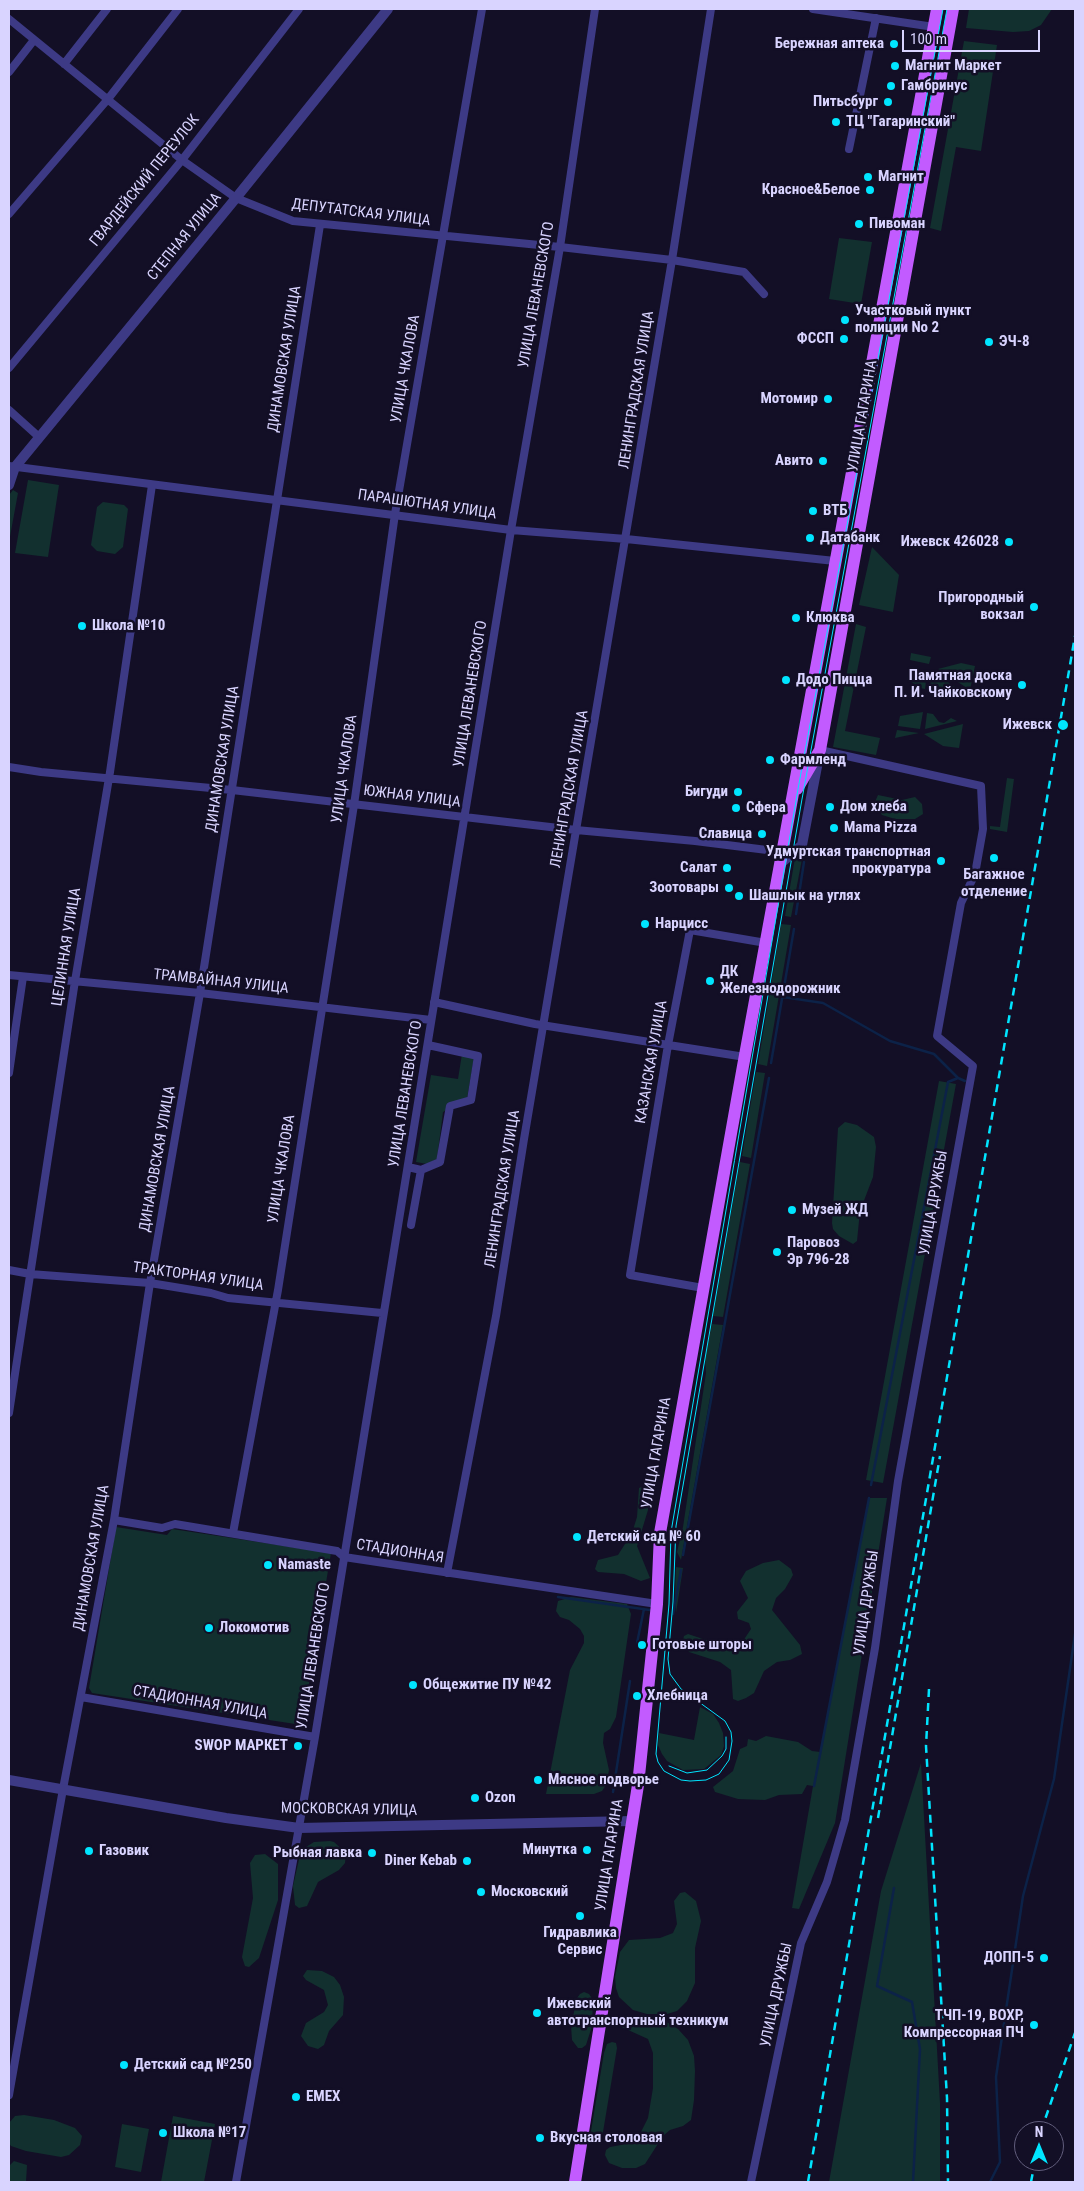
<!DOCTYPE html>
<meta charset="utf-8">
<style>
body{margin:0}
#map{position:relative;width:1084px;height:2191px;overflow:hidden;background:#130f26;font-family:"Roboto Condensed",sans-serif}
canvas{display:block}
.frame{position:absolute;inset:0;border:10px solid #d9d4ff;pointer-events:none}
.north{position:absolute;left:1014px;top:2121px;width:50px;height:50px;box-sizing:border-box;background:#130f26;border:1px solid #625e7d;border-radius:50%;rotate:0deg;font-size:14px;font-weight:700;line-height:20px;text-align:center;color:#d9d4ff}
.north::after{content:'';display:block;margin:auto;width:18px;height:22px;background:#00e5ff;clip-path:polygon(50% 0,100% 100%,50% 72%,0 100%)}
.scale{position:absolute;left:902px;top:30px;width:138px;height:22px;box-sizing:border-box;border:2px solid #d9d4ff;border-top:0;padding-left:6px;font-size:15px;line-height:18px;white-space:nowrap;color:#d9d4ff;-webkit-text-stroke:4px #130f26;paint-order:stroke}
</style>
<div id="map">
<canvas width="1084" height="2191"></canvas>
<div class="frame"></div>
<div class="north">N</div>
<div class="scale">100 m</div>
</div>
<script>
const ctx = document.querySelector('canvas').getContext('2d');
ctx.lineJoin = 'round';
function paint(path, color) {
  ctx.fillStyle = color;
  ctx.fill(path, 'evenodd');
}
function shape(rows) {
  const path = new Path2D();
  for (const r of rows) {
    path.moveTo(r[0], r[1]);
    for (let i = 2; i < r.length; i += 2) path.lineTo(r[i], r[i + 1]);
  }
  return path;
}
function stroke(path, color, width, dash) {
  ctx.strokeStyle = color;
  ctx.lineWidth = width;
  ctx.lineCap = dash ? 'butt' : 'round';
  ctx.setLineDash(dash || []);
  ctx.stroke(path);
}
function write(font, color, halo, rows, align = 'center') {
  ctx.font = font + ' "Roboto Condensed",sans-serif';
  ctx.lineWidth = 5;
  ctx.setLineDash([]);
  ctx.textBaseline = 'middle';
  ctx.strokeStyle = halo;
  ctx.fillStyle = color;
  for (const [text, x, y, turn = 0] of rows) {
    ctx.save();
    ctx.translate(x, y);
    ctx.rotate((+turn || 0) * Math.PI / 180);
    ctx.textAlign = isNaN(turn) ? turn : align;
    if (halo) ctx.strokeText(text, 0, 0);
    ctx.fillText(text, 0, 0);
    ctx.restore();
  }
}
const green = shape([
 [969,9,1052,9,1041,25,1029,31,1013,32,966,28],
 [964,41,997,45,981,151,956,147,941,231,930,228],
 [839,238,872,242,861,304,829,299],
 [28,480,59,485,48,557,15,553],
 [13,490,18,493,9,542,9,495],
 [103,502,124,505,128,509,123,547,115,554,97,551,91,545,97,507],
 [872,547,899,575,893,612,859,605],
 [856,624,866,627,845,731,880,738,876,755,833,747],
 [911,653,931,657,929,664,910,660],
 [961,663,975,666,970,690,938,669],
 [908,669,927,673,925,689,915,687,913,683,907,680],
 [933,672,964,693,955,695,947,688,942,688,939,691,929,690],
 [923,712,920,729,898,726,900,716],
 [927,713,933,714,939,722,944,723,951,718,957,721,925,729],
 [963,724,959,748,943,746,924,734],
 [897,730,919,733,895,738],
 [1007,778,1014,779,1007,832,990,829,990,826,1000,827],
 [878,795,902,800,915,797,922,804,923,814,915,819,895,819,882,815,874,804],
 [795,858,802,859,791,917,785,916],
 [781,924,791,925,767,1066,758,1064],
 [462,1054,474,1057,467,1099,443,1112,437,1159,427,1164,416,1162,431,1075,458,1079],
 [756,1072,765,1073,751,1158,742,1156],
 [939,1081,956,1084,883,1483,866,1480],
 [845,1122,857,1125,874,1137,876,1147,873,1177,860,1211,857,1241,853,1244,839,1236,833,1229,832,1223,838,1128],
 [740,1162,750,1164,723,1317,713,1316],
 [712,1324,723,1325,681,1560,677,1552,683,1527,706,1373,705,1358],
 [648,1484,650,1491,648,1510,637,1546,650,1578,641,1581,624,1574,598,1572,595,1569,598,1560,618,1555,632,1533,637,1517,639,1488],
 [869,1498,887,1498,835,1823,799,1909,792,1908,813,1786,807,1785,802,1794,779,1795,765,1800,738,1799,715,1792,713,1787,733,1771,740,1749,747,1746,748,1739,756,1741,766,1736,798,1742,812,1751,820,1752],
 [116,1527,167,1535,172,1529,331,1553,302,1725,92,1693,89,1688],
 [779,1560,791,1569,793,1575,785,1589,776,1598,772,1610,800,1645,802,1654,790,1660,777,1662,764,1671,754,1693,746,1698,738,1701,733,1699,731,1670,720,1662,689,1652,683,1640,684,1636,688,1634,706,1640,743,1641,751,1629,749,1623,738,1619,737,1612,748,1598,740,1581,746,1571,763,1563],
 [676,1567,683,1568,676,1613,675,1593],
 [571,1597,627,1604,631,1614,616,1717,610,1729,604,1733,603,1743,609,1770,606,1785,602,1791,594,1794,546,1794,570,1670,584,1643,584,1636,580,1629,569,1620,560,1617,556,1611,558,1601],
 [700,1707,713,1714,719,1723,723,1733,724,1746,721,1755,704,1769,683,1770,667,1761,662,1754,658,1745,659,1733,694,1740],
 [921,1763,940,2103,940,2182,829,2182,881,1891],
 [330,1841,334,1842,346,1853,345,1863,339,1870,318,1882,307,1906,299,1908,295,1905,293,1886,300,1855,306,1847,314,1842],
 [265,1854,278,1864,278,1900,259,1958,249,1967,245,1966,242,1957,253,1898,250,1863,255,1855],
 [685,1892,696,1901,701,1921,695,1948,695,1983,687,2001,677,2011,667,2014,647,2014,633,2010,619,1997,616,1988,615,1977,620,1952,629,1940,660,1938,673,1933,677,1924,674,1901,680,1893],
 [307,1970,322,1971,334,1977,340,1985,344,1997,343,2015,329,2031,324,2045,318,2049,308,2046,301,2036,306,2023,324,2012,328,2005,324,1990,306,1980,303,1976],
 [584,1992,589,1994,593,2000,592,2026,586,2045,582,2048,578,2048,572,2040,571,2026,577,1998,580,1994],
 [630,2015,665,2021,678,2029,688,2040,694,2056,695,2071,694,2100,691,2120,683,2126,670,2130,663,2136,645,2164,636,2168,622,2168,609,2163,605,2155,606,2150,610,2147,632,2143,639,2136,648,2118,653,2088,653,2053,648,2039,617,2025,617,2021,621,2017],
 [612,2042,616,2043,617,2048,602,2138,599,2141,590,2137,604,2053,607,2044],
 [24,2115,54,2120,75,2128,82,2136,80,2145,69,2155,61,2157,26,2151,11,2146,9,2143,9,2123,15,2116],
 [173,2116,215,2124,204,2182,161,2182],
 [122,2124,149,2129,141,2172,115,2167],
 [14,2161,27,2165,26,2182,9,2182,9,2166]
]);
const stream = shape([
 [796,914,804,862],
 [783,997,823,1003,890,1041,934,1054,958,1078],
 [771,1063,794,929],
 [871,1485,948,1082,958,1078,965,1081],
 [683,1555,769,1078],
 [558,1597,650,1610],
 [673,1614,681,1570],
 [637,1643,644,1609],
 [814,1786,869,1498],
 [613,1792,630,1681],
 [894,1888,877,1986,912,2002,920,2049,913,2182],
 [990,2182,1000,2162,996,2077,1023,1896,1054,1779,1075,1634]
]);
const minor = shape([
 [813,9,934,27],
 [9,19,182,160,236,198,293,221,560,247,672,260,744,272,764,294],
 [64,64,107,9],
 [9,72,34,40],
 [849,149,876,18],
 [9,214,108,99,178,9],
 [9,368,182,160,299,9],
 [9,410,39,437],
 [9,466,511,530,626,539,835,561],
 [9,767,41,772,232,790,576,830,695,841,767,850,783,850],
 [9,975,200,993,431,1020],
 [434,1002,535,1024,745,1057],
 [9,1073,23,977],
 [408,1167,421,1170,440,1162,450,1106,471,1100,478,1056,428,1045],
 [411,1225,421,1170],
 [9,1270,30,1274,150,1283,211,1293,228,1298,382,1313],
 [703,1288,630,1275,668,1045,690,930,766,943],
 [9,1413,75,981,110,772,152,485],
 [114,1520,162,1528,175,1524,337,1551,344,1557,657,1604],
 [233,1533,278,1290,354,805,395,514,482,9],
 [447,1573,496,1316,524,1139,672,260,711,9],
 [81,1697,315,1737],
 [9,2095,63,1789,114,1520,150,1283,200,993,320,225],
 [236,2182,315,1737,511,530,560,247,595,9],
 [751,2182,801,1943,827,1882,845,1820,875,1648,898,1481,973,1066,937,1036,961,903,975,874,983,829,981,786,820,750]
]);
const tertiary = shape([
 [9,485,15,467,236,198,388,9],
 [780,864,802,845,819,756],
 [9,1780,226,1818,299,1828,632,1821]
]);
const primary = shape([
 [797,789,820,750,953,9],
 [575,2182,638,1785,657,1604,660,1533,743,1066,937,9]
]);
const tram = shape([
 [943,9,798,789,671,1532,669,1604,656,1754,658,1762,664,1771,681,1780,690,1781,706,1780,719,1774,729,1760,732,1741,731,1732,725,1721,681,1689,670,1674,668,1659,673,1602,676,1526,802,799,947,9],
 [669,1766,687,1773,707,1770,722,1756,726,1749,726,1737]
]);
const rail = shape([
 [929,1689,926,1746,947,2098,948,2182],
 [878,1818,940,1456],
 [1041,2131,1075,2033],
 [808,2182,1075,636],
 [1031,2182,1035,2161]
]);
const markers = [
 [894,44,5,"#00e5ff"],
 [895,66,5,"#00e5ff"],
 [891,86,5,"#00e5ff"],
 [888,102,5,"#00e5ff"],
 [836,122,5,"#00e5ff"],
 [868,177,5,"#00e5ff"],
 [870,190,5,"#00e5ff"],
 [859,224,5,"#00e5ff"],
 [845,320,5,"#00e5ff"],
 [844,339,5,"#00e5ff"],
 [989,342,5,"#00e5ff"],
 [828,399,5,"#00e5ff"],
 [823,461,5,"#00e5ff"],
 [813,511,5,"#00e5ff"],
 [810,538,5,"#00e5ff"],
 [1009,542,5,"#00e5ff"],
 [1034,607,5,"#00e5ff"],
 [796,618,5,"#00e5ff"],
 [82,626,5,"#00e5ff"],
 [786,680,5,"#00e5ff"],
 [1022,685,5,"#00e5ff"],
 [1063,725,6,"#00e5ff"],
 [770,760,5,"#00e5ff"],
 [738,792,5,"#00e5ff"],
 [830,807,5,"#00e5ff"],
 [736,808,5,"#00e5ff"],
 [834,828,5,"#00e5ff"],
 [762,834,5,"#00e5ff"],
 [994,858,5,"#00e5ff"],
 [941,861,5,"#00e5ff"],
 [727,868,5,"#00e5ff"],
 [729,888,5,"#00e5ff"],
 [739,896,5,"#00e5ff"],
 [645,924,5,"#00e5ff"],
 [710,981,5,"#00e5ff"],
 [792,1210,5,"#00e5ff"],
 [777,1252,5,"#00e5ff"],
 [577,1537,5,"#00e5ff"],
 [268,1565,5,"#00e5ff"],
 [209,1628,5,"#00e5ff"],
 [642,1645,5,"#00e5ff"],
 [413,1685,5,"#00e5ff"],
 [637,1696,5,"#00e5ff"],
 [298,1746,5,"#00e5ff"],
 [538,1780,5,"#00e5ff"],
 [475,1798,5,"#00e5ff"],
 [587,1850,5,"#00e5ff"],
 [89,1851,5,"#00e5ff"],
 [372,1853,5,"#00e5ff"],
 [467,1861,5,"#00e5ff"],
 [481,1892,5,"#00e5ff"],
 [580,1916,5,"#00e5ff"],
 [1044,1958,5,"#00e5ff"],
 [537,2013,5,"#00e5ff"],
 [1034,2025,5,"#00e5ff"],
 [124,2065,5,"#00e5ff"],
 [296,2097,5,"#00e5ff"],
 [163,2133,5,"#00e5ff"],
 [540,2138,5,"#00e5ff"]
];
const poiNames = [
 ["Бережная аптека",884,44,"right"],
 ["Магнит Маркет",905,66],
 ["Гамбринус",901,86],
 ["Питьсбург",878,102,"right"],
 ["ТЦ \"Гагаринский\"",846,122],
 ["Магнит",878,177],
 ["Красное&Белое",860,190,"right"],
 ["Пивоман",869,224],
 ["Участковый пункт",855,311],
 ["полиции No 2",855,328],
 ["ФССП",834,339,"right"],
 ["ЭЧ-8",999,342],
 ["Мотомир",818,399,"right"],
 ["Авито",813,461,"right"],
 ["ВТБ",823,511],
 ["Датабанк",820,538],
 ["Ижевск 426028",999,542,"right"],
 ["Пригородный",1024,598,"right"],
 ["вокзал",1024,615,"right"],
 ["Клюква",806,618],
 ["Школа №10",92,626],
 ["Памятная доска",1012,676,"right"],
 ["П. И. Чайковскому",1012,693,"right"],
 ["Додо Пицца",796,680],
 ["Ижевск",1052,725,"right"],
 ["Фармленд",780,760],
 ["Бигуди",728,792,"right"],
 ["Дом хлеба",840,807],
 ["Сфера",746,808],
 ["Mama Pizza",844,828],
 ["Славица",752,834,"right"],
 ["Удмуртская транспортная",931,852,"right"],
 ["прокуратура",931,869,"right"],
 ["Салат",717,868,"right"],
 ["Багажное",994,875,"center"],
 ["отделение",994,892,"center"],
 ["Зоотовары",719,888,"right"],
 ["Шашлык на углях",749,896],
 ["Нарцисс",655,924],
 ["ДК",720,972],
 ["Железнодорожник",720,989],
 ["Музей ЖД",802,1210],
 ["Паровоз",787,1243],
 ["Эр 796-28",787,1260],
 ["Детский сад № 60",587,1537],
 ["Namaste",278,1565],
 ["Локомотив",219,1628],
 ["Готовые шторы",652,1645],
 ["Общежитие ПУ №42",423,1685],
 ["Хлебница",647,1696],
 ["SWOP МАРКЕТ",288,1746,"right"],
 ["Мясное подворье",548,1780],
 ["Ozon",485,1798],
 ["Минутка",577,1850,"right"],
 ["Газовик",99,1851],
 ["Рыбная лавка",362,1853,"right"],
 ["Diner Kebab",457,1861,"right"],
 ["Московский",491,1892],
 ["Гидравлика",580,1933,"center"],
 ["Сервис",580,1950,"center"],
 ["ДОПП-5",1034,1958,"right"],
 ["Ижевский",547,2004],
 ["автотранспортный техникум",547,2021],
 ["ТЧП-19, ВОХР,",1024,2016,"right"],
 ["Компрессорная ПЧ",1024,2033,"right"],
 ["Детский сад №250",134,2065],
 ["EMEX",306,2097],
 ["Школа №17",173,2133],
 ["Вкусная столовая",550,2138]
];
const streetNames = [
 ["ГВАРДЕЙСКИЙ ПЕРЕУЛОК",145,181,-51],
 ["ДЕПУТАТСКАЯ УЛИЦА",361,213,7],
 ["СТЕПНАЯ УЛИЦА",185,237,-51],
 ["УЛИЦА ЛЕВАНЕВСКОГО",537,295,-80],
 ["ДИНАМОВСКАЯ УЛИЦА",285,359,-81],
 ["УЛИЦА ЧКАЛОВА",406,369,-80],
 ["ЛЕНИНГРАДСКАЯ УЛИЦА",637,390,-81],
 ["УЛИЦА ГАГАРИНА",863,416,-80],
 ["ПАРАШЮТНАЯ УЛИЦА",427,505,8],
 ["УЛИЦА ЛЕВАНЕВСКОГО",471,694,-81],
 ["ДИНАМОВСКАЯ УЛИЦА",223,759,-81],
 ["УЛИЦА ЧКАЛОВА",345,769,-82],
 ["ЛЕНИНГРАДСКАЯ УЛИЦА",570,789,-80],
 ["ЮЖНАЯ УЛИЦА",412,797,7],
 ["ЦЕЛИННАЯ УЛИЦА",67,947,-81],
 ["ТРАМВАЙНАЯ УЛИЦА",221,982,6],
 ["КАЗАНСКАЯ УЛИЦА",652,1062,-80],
 ["УЛИЦА ЛЕВАНЕВСКОГО",406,1094,-81],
 ["ДИНАМОВСКАЯ УЛИЦА",158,1159,-80],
 ["УЛИЦА ЧКАЛОВА",282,1169,-81],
 ["ЛЕНИНГРАДСКАЯ УЛИЦА",503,1189,-81],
 ["УЛИЦА ДРУЖБЫ",934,1203,-80],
 ["ТРАКТОРНАЯ УЛИЦА",198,1277,8],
 ["УЛИЦА ГАГАРИНА",657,1453,-80],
 ["СТАДИОННАЯ",400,1552,9],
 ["ДИНАМОВСКАЯ УЛИЦА",92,1558,-80],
 ["УЛИЦА ДРУЖБЫ",867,1603,-82],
 ["УЛИЦА ЛЕВАНЕВСКОГО",314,1656,-81],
 ["СТАДИОННАЯ УЛИЦА",200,1703,10],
 ["МОСКОВСКАЯ УЛИЦА",349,1810,1],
 ["УЛИЦА ГАГАРИНА",610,1855,-81],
 ["УЛИЦА ДРУЖБЫ",777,1995,-78]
];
paint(green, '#12302f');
stroke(stream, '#0c2248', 2.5);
stroke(minor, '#3d3a85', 8);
stroke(tertiary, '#3d3a85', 10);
stroke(primary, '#c25bff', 12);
stroke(tram, '#00e5ff', 1);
stroke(rail, '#00e5ff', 2.5, [8, 6]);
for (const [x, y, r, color] of markers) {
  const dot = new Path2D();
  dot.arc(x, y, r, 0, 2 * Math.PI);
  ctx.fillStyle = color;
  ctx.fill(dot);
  stroke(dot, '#130f26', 2);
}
write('bold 15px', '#d9d4ff', '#130f26', poiNames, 'left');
write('15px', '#d9d4ff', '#130f26', streetNames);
</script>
